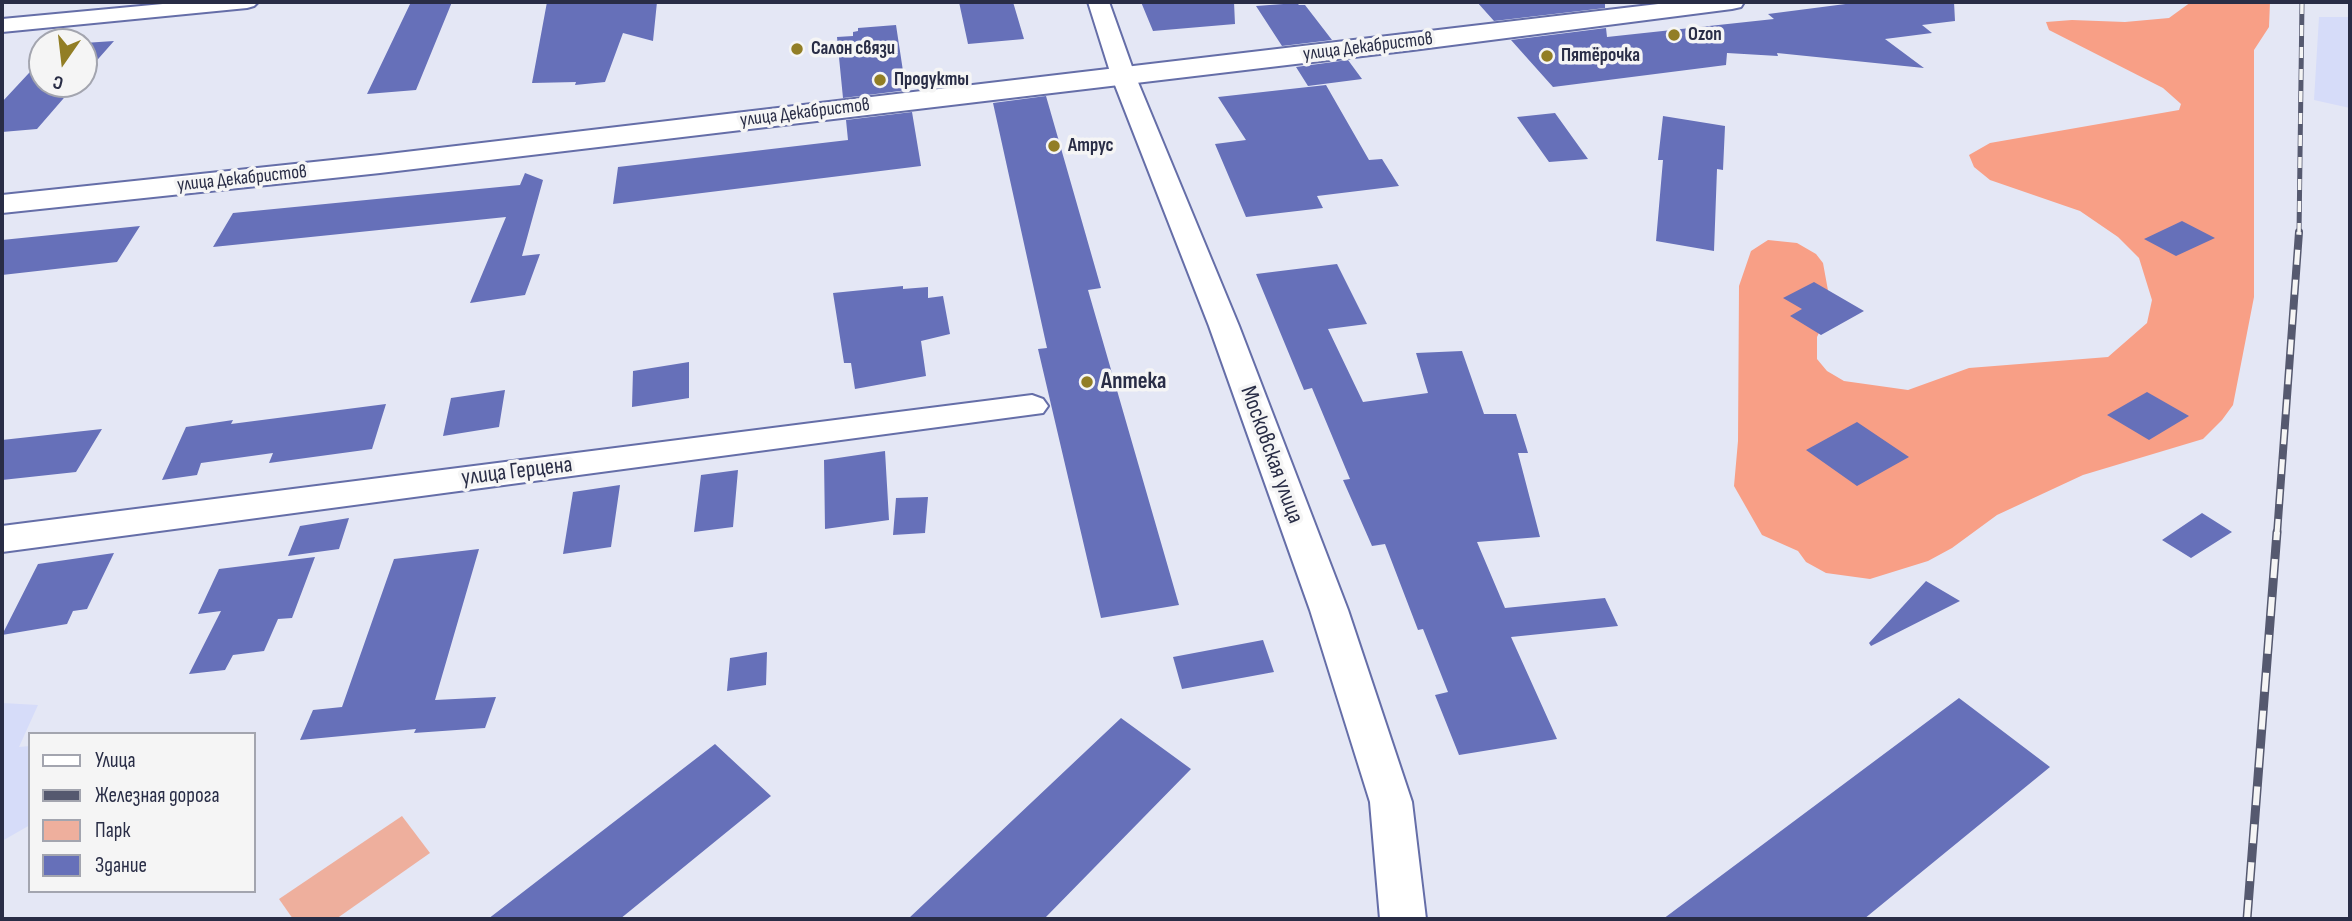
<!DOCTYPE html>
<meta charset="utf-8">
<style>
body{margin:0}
#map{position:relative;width:2352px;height:921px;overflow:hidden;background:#e4e7f5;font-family:"Sofia Sans Condensed",sans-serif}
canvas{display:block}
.frame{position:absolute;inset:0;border:4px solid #292d46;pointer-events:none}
.legend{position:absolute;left:28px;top:732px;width:228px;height:161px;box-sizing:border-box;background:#f5f5f5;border:2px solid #a3a5af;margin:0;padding:9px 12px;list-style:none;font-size:21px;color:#292d46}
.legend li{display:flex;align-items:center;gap:14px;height:35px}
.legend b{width:35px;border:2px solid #a3a5af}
.north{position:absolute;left:28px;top:28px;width:70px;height:70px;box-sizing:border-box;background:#f5f5f5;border:2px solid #a3a5af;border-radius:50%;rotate:194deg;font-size:19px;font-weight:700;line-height:28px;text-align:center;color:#292d46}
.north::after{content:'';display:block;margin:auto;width:24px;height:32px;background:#927e25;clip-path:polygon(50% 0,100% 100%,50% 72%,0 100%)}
</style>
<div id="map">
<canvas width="2352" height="921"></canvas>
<div class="frame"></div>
<ul class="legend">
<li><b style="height:9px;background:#fff"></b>Улица</li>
<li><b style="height:9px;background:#55596f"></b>Железная дорога</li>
<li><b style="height:19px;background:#eeaf9d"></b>Парк</li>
<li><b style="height:19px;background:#6670b9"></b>Здание</li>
</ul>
<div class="north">С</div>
</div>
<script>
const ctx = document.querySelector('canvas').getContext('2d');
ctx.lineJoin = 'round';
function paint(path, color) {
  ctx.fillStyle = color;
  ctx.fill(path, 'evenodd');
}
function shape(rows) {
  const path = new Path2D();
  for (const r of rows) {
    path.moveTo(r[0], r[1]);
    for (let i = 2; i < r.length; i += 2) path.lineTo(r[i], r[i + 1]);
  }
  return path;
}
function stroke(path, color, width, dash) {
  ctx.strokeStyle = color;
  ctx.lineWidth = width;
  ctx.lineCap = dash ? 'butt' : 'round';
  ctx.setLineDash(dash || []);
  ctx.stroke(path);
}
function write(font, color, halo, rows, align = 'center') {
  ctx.font = font + ' "Sofia Sans Condensed",sans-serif';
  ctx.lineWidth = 7;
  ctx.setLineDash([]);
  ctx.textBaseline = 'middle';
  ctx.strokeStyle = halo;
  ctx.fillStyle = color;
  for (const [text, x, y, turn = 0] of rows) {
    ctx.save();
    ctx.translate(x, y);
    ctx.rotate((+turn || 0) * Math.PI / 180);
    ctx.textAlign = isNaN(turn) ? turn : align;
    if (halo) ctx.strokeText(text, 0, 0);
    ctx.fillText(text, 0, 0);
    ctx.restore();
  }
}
const built = shape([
 [2319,17,2350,17,2350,108,2314,100],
 [2,703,38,705,19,747,30,746,30,825,2,841]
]);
const green = shape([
 [402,816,430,853,336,919,293,919,279,899]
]);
const forest = shape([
 [2191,2,2270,2,2269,27,2254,50,2254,297,2233,405,2222,420,2203,439,2083,475,1997,515,1952,548,1928,561,1870,579,1826,573,1806,562,1798,551,1762,535,1734,486,1738,441,1739,286,1751,251,1768,240,1797,243,1816,254,1823,263,1831,307,1817,337,1817,359,1827,371,1844,381,1908,390,1969,368,2108,357,2147,323,2152,300,2139,258,2118,237,2080,211,1990,180,1974,167,1969,155,1990,143,2179,110,2181,104,2163,88,2049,30,2046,22,2072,20,2125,22,2169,18]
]);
const building = shape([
 [411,2,452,2,416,90,367,94],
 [547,2,657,2,653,41,623,33,605,82,575,85,576,82,532,83],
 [959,2,1013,2,1024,39,968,44],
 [1141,2,1234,2,1235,24,1153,31],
 [1477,2,1605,2,1605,8,1494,21],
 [1861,2,1954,2,1955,21,1922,25,1932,33,1885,39,1924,68,1777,53,1778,56,1727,53,1726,65,1553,87,1511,40,1606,28,1607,37,1774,19,1768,14],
 [1297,3,1299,5,1305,5,1332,40,1282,46,1256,6],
 [896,25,903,71,905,71,908,90,843,98,837,37,853,36,853,32,858,31,858,28],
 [114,41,84,75,84,43],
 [42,59,42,84,76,84,37,129,2,132,2,102],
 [1348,60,1362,79,1308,86,1296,67],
 [1326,85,1369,160,1382,159,1399,186,1317,196,1323,208,1246,217,1215,144,1246,140,1218,97],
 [1046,96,1101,288,1088,290,1179,605,1101,618,1038,349,1047,348,993,103],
 [912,112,921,166,613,204,618,167,848,140,846,120],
 [1555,113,1588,159,1549,162,1517,117],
 [1663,116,1725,126,1723,170,1717,169,1714,251,1656,241,1663,160,1658,160],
 [525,173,543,180,522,256,540,254,525,295,470,303,506,217,213,247,233,213,520,185],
 [2182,221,2215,238,2176,256,2144,239],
 [140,226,117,262,2,275,2,240],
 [1337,264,1367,324,1328,329,1363,402,1428,393,1416,353,1462,351,1484,414,1516,414,1528,453,1518,453,1540,537,1477,542,1505,608,1605,598,1618,626,1511,637,1557,739,1459,755,1435,695,1448,692,1423,629,1418,630,1385,544,1372,546,1343,480,1350,479,1312,388,1304,390,1256,274],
 [1814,282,1864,311,1821,335,1790,316,1802,309,1783,298],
 [903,286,903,289,928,287,928,298,943,296,950,334,921,341,926,376,855,389,851,363,844,363,833,293],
 [689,362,689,398,632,407,633,371],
 [505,390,499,427,443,436,451,398],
 [2147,392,2189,416,2149,440,2107,415],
 [386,404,372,449,269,463,273,453,201,463,197,475,162,480,186,427,233,420,231,424],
 [1857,422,1909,457,1857,486,1806,450],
 [102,429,76,472,2,480,2,440],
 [885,451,889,520,825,529,824,460],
 [738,470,733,527,694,532,701,475],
 [620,485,611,547,563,554,573,492],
 [928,497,925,533,893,535,896,498],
 [2202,513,2232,532,2191,558,2162,540],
 [349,518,339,549,288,556,300,526],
 [479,549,435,700,496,697,485,728,414,733,416,729,300,740,313,710,342,707,394,559],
 [114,553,87,609,73,611,67,624,2,635,38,564],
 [315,557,292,618,278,619,264,651,233,655,225,670,189,674,221,611,198,614,219,569],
 [1926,581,1960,601,1871,646,1869,643],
 [1263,640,1274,672,1182,689,1173,657],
 [767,652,766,685,727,691,730,658],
 [1959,698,2050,767,1864,919,1663,919],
 [1121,718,1191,769,1044,919,908,919],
 [715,744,771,796,620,919,488,919]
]);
const street = shape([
 [184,2,258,2,254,6,247,8,2,32,2,19,184,2],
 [1088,2,1109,2,1135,75,1239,326,1348,610,1412,802,1426,919,1380,919,1370,802,1310,610,1209,326,1111,75,1088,2],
 [1032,395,1043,399,1048,406,1043,413,2,552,2,526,1032,395]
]);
const secondary = shape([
 [1675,2,1744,2,1741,7,1732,9,1413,50,380,173,2,213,2,195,380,155,1675,2]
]);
const railFar2 = shape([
 [2299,234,2302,2]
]);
const railFar1 = shape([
 [2277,534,2299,232]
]);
const rail = shape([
 [2247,919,2277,532]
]);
const markers = [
 [1674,35,7,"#927e25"],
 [797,49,7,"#927e25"],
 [1547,56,7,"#927e25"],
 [880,80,7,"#927e25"],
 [1054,146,7,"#927e25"],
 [1087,382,7,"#927e25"]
];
const farPoinames = [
 ["Ozon",1688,35],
 ["Салон связи",811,49],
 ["Пятёрочка",1561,56],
 ["Продукты",894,80],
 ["Атрус",1068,146]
];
const farStreetnames = [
 ["улица Декабристов",1368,47,-7],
 ["улица Декабристов",805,113,-7],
 ["улица Декабристов",242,179,-6]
];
const poiNames = [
 ["Аптека",1101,382]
];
const streetNames = [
 ["Московская улица",1271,455,70],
 ["улица Герцена",517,472,-7]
];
paint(built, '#d6dcf9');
paint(green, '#eeaf9d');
paint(forest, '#f89f86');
paint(building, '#6670b9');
stroke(street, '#656ea8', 4);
stroke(secondary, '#656ea8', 4);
paint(street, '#fff');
paint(secondary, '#fff');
stroke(railFar2, '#55596f', 5);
stroke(railFar1, '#55596f', 8);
stroke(rail, '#55596f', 9);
stroke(railFar2, '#f5f5f5', 3.5, [11]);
stroke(railFar1, '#f5f5f5', 5, [15]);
stroke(rail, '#f5f5f5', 6, [19]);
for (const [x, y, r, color] of markers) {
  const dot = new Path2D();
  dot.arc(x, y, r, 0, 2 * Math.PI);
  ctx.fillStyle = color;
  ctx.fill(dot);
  stroke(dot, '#f5f5f5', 2.5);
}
write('bold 19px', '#292d46', '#f5f5f5', farPoinames, 'left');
write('19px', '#292d46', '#f5f5f5', farStreetnames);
write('bold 23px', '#292d46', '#f5f5f5', poiNames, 'left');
write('23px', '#292d46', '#f5f5f5', streetNames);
</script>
